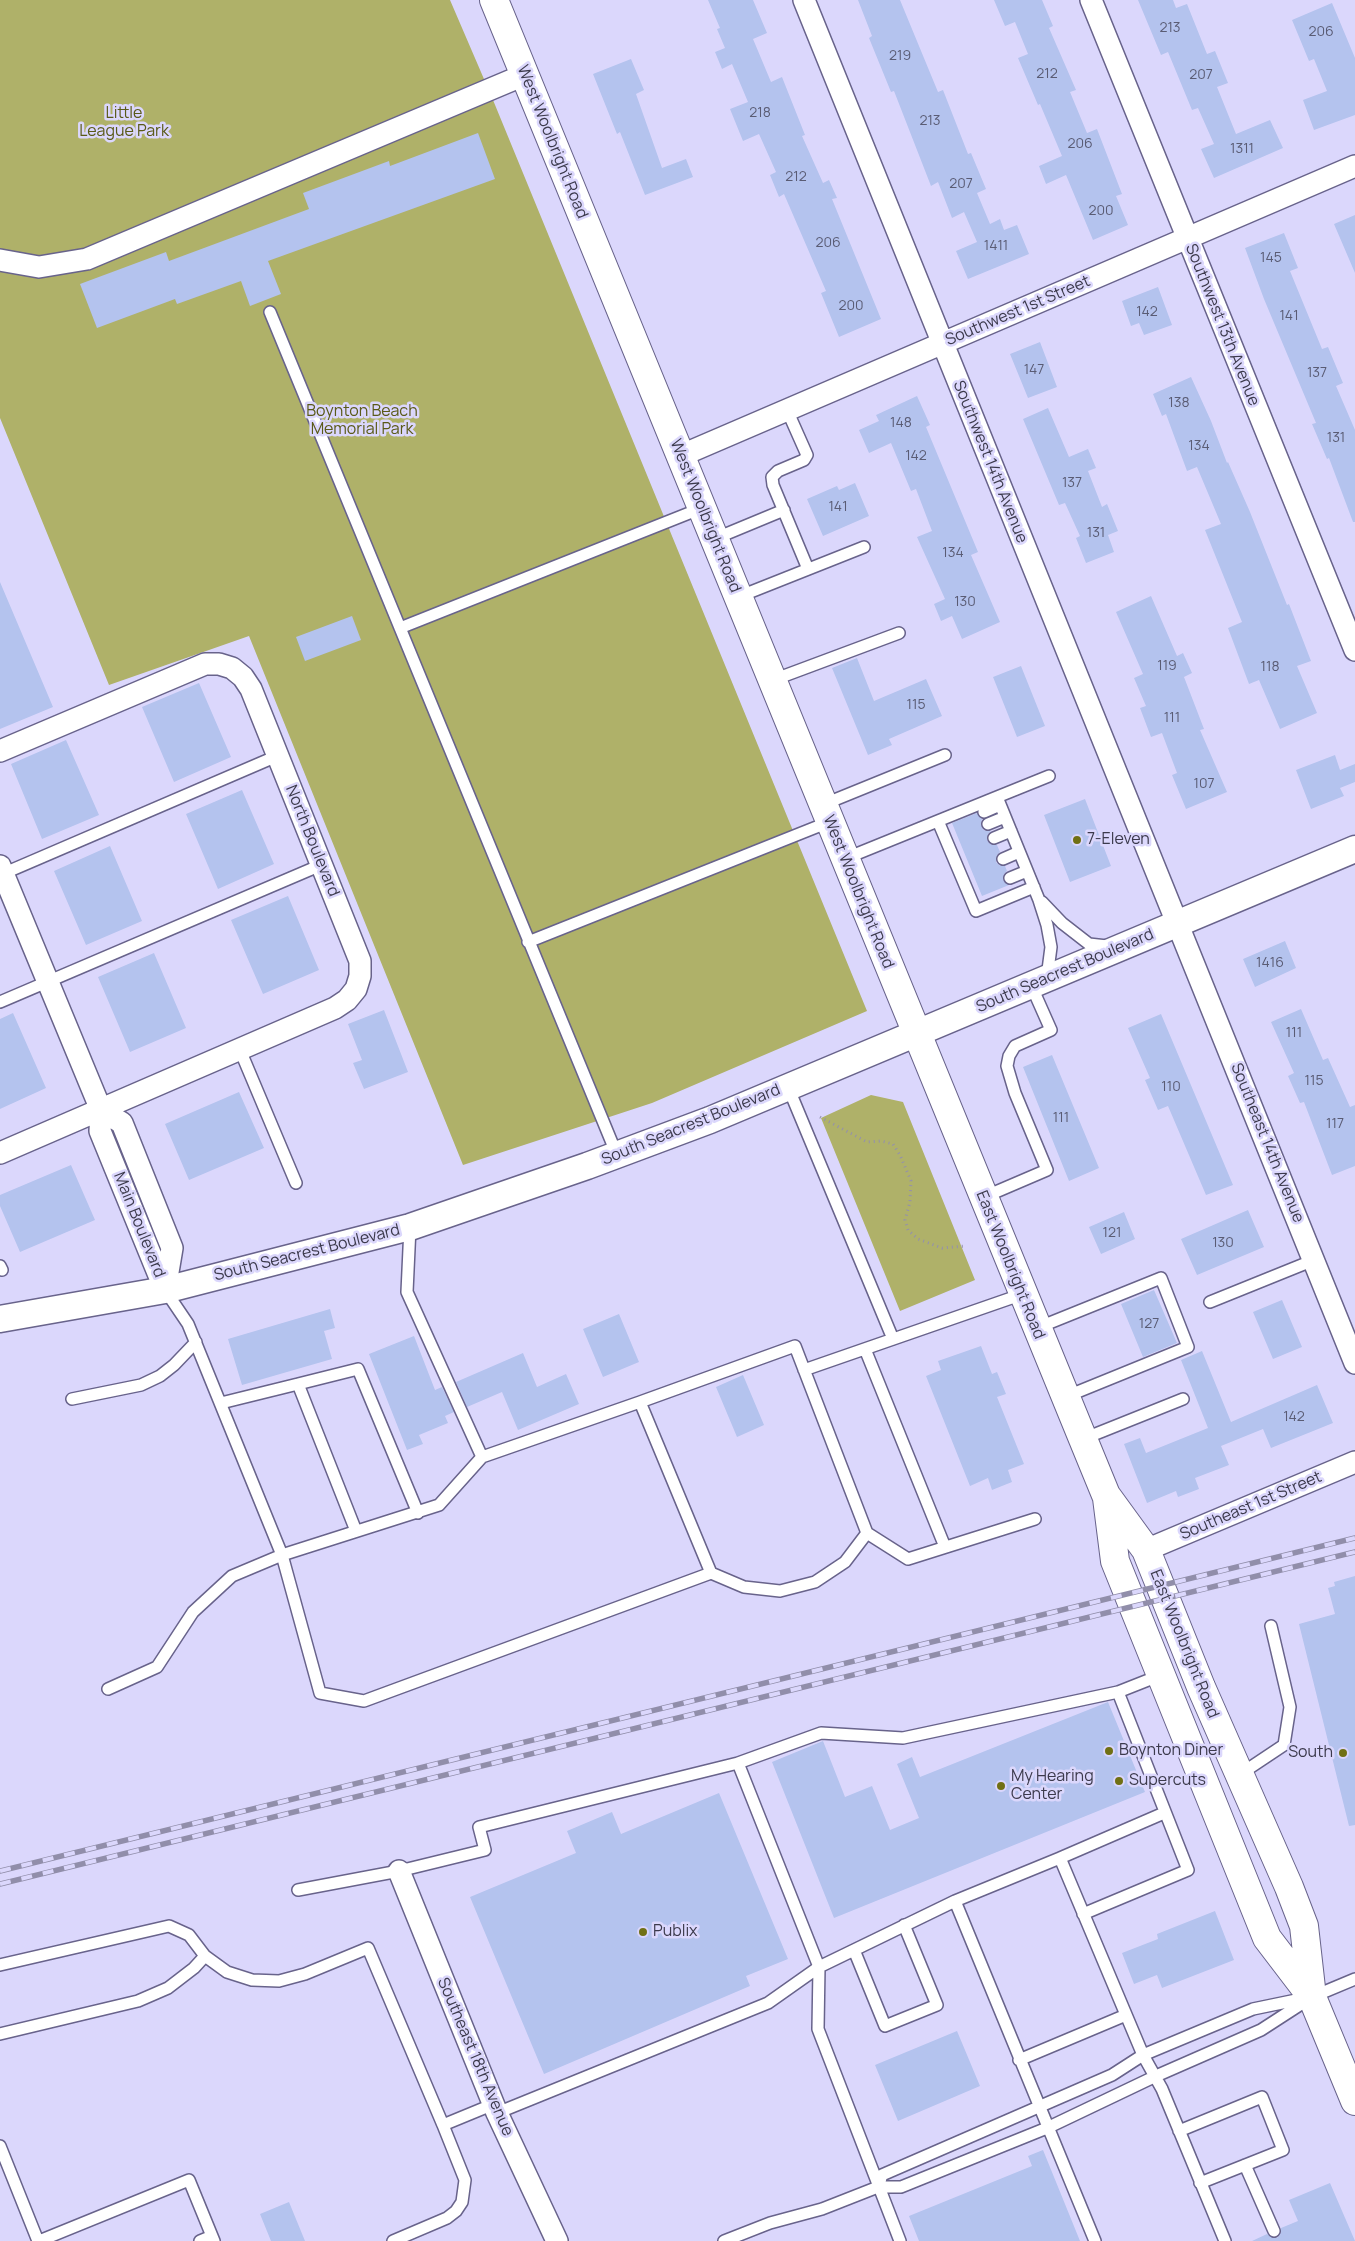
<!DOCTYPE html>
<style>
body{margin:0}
canvas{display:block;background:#dbd7fc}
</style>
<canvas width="1355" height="2241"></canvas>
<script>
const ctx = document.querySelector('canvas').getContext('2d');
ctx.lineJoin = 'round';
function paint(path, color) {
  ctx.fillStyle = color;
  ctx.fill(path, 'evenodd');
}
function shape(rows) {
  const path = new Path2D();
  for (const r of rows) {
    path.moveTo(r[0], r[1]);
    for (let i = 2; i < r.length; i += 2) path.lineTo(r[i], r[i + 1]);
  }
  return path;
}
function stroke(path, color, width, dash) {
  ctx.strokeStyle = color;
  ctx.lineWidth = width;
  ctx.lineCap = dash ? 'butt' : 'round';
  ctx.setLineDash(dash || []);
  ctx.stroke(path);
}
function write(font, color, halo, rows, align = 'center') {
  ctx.font = font + ' Manrope,sans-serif';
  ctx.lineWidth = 5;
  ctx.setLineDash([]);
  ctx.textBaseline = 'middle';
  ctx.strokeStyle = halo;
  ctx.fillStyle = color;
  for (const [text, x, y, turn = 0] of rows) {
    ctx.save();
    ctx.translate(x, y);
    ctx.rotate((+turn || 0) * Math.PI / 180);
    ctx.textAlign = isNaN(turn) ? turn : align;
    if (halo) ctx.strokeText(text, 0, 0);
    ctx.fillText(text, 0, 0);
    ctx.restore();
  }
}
const green = shape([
 [0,0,450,0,493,100,867,1011,652,1103,463,1165,249,636,109,685,0,418],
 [871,1095,903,1102,975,1280,900,1311,821,1118]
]);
const building = shape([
 [708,0,753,0,767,33,753,39,771,82,782,77,805,135,802,136,823,183,829,180,837,198,832,199,881,319,839,337,821,293,826,291,784,194,779,197,770,175,776,172,759,134,743,141,730,109,748,102,732,64,722,69,715,52,725,48,717,29,720,28],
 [858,0,900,0,938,92,943,90,968,154,971,153,986,189,977,193,990,224,1000,219,1004,230,1017,225,1029,254,968,279,956,251,977,242,964,212,952,218,938,182,931,186,894,91,891,92,869,38,872,36],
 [994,0,1042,0,1053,26,1049,28,1076,90,1070,92,1087,133,1097,129,1122,194,1116,196,1128,225,1093,240,1066,175,1046,184,1039,166,1062,156,1040,104,1038,105,1018,58,1028,54,1015,22,1005,26],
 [1138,0,1173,0,1176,8,1187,4,1207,54,1215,51,1228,83,1217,87,1236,134,1270,120,1283,148,1214,178,1201,149,1214,144,1198,108,1192,110,1168,52,1161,55],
 [1332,3,1355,58,1355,115,1314,130,1303,100,1327,91,1314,59,1309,61,1292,20],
 [631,59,644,90,636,94,662,168,686,159,693,177,645,195,620,132,617,134,593,74],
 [478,133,495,179,268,261,281,294,250,306,241,281,177,304,175,299,97,328,80,284,166,252,169,261,309,209,303,193,389,161,390,166],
 [1355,215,1355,273,1334,224],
 [1284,233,1298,268,1290,271,1322,349,1328,347,1343,383,1336,386,1355,430,1355,522,1353,522,1329,458,1327,459,1312,424,1316,423,1264,299,1245,248],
 [1158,287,1172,325,1144,335,1139,323,1131,326,1122,301],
 [1040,342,1057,387,1028,398,1010,354],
 [1191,377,1211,421,1227,463,1228,462,1250,512,1287,605,1289,604,1311,661,1297,666,1317,713,1280,729,1259,680,1249,684,1228,628,1242,622,1205,530,1221,524,1197,467,1187,471,1166,414,1162,416,1153,394],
 [917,396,930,425,926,427,978,552,971,555,1000,622,962,639,952,616,941,621,934,604,945,599,917,537,932,531,916,489,911,491,891,443,869,453,859,430,879,421,876,415],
 [1048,408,1069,457,1088,449,1096,468,1088,471,1102,507,1107,504,1118,531,1108,535,1114,552,1086,563,1076,538,1080,536,1065,503,1059,505,1023,419],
 [855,483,869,516,823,536,807,499,837,486,839,490],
 [0,582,53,707,0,729],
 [1151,596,1177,656,1183,653,1192,673,1184,677,1204,729,1200,730,1227,792,1186,809,1172,775,1177,773,1162,733,1151,737,1140,708,1146,706,1134,678,1143,674,1116,612],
 [352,616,361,640,305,661,296,637],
 [857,658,874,701,926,679,942,716,889,739,892,745,868,755,832,668],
 [1021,666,1045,726,1017,737,993,677],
 [199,683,231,757,174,782,142,707],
 [66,740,99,815,42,839,11,764],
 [1335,755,1340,770,1355,764,1355,782,1340,788,1344,796,1311,809,1296,770],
 [242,790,274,864,218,889,186,814],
 [1085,799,1111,866,1070,882,1044,815],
 [977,813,982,819,981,824,983,830,991,831,988,834,987,840,990,844,997,845,1000,852,997,855,996,862,999,865,1005,866,1007,871,1004,874,1003,880,1009,885,982,896,952,823],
 [110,846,142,921,86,945,54,871],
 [288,896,319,970,263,994,231,920],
 [1285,941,1296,968,1255,987,1243,959],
 [154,953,186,1028,130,1052,98,977],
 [1301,1009,1323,1060,1328,1058,1350,1107,1355,1105,1355,1166,1332,1175,1304,1102,1300,1103,1288,1076,1294,1073,1271,1022],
 [384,1010,408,1072,364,1089,353,1063,362,1060,348,1024],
 [13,1013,46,1088,0,1109,0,1019],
 [1161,1014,1233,1185,1206,1195,1168,1106,1158,1110,1145,1080,1150,1078,1128,1028],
 [1052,1055,1099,1168,1069,1181,1023,1067],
 [239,1092,264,1148,189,1180,165,1124],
 [71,1165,95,1220,20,1252,0,1206,0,1195],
 [1248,1210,1264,1247,1197,1275,1181,1239],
 [1124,1212,1135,1239,1101,1254,1089,1227],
 [1154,1290,1177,1343,1143,1357,1121,1304],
 [1282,1300,1302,1347,1273,1359,1253,1312],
 [330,1309,335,1328,324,1331,332,1359,242,1385,228,1339],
 [619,1314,639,1362,603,1377,583,1329],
 [414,1336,435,1390,442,1387,454,1412,445,1416,448,1423,419,1435,423,1444,407,1450,369,1354],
 [981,1346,992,1374,997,1372,1006,1394,997,1397,1024,1464,1008,1470,1012,1482,992,1490,988,1478,970,1486,926,1376,941,1370,938,1361],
 [1202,1351,1231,1422,1317,1385,1333,1423,1271,1448,1263,1429,1221,1446,1229,1465,1195,1478,1199,1489,1178,1497,1176,1491,1147,1503,1124,1444,1140,1438,1146,1453,1208,1428,1181,1360],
 [523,1353,537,1387,566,1374,579,1404,518,1430,502,1392,467,1407,456,1382],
 [743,1375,764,1425,737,1437,716,1387],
 [1355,1576,1355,1825,1349,1826,1299,1624,1335,1614,1328,1588,1335,1586,1334,1582],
 [1108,1702,1145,1792,834,1918,772,1762,823,1741,845,1797,872,1786,890,1830,919,1818,897,1764,912,1757,920,1777],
 [719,1793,788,1959,746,1976,750,1986,544,2074,470,1897,576,1853,567,1831,612,1812,621,1834],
 [1215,1911,1234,1960,1162,1988,1157,1975,1134,1984,1122,1953,1158,1939,1157,1934],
 [957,2031,980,2086,898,2121,875,2065],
 [1043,2150,1080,2241,919,2241,909,2216,1032,2166,1028,2156],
 [1330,2183,1355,2241,1252,2241,1267,2234,1273,2238,1277,2238,1280,2235,1281,2228,1298,2221,1289,2200],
 [289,2202,305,2241,271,2241,260,2214]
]);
const path = shape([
 [820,1117,867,1142,881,1141,893,1144,900,1155,911,1181,910,1202,905,1220,908,1230,918,1239,942,1248,966,1246]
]);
const service = shape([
 [270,312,617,1155],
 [787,410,807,455,804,460,778,471,772,477,773,485,808,569],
 [714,539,784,510],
 [738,597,864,547],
 [400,628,702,508],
 [773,680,899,633],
 [997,797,1049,776],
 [822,805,945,755],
 [984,812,1000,805],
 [938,821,976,911,1034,887],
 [988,824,1005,817],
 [994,838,1011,831],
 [844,859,997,797,1039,900,1047,925,1051,947,1048,970,1043,977],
 [1003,859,1019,852],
 [0,875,277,756],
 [1010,878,1027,871],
 [1042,902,1062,923,1089,944,1107,946],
 [528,942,829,822],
 [0,1002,321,865],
 [240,1050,296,1183],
 [788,1087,893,1339],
 [984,1197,1047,1170,1015,1093,1007,1066,1009,1056,1015,1046,1051,1030,1031,985],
 [0,1266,2,1270],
 [165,1290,188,1324,282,1555,439,1505,482,1457,407,1292,410,1227],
 [1210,1302,1314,1260],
 [1037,1328,1161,1278,1188,1347,1065,1397],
 [865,1349,945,1547],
 [804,1370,1023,1294],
 [298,1384,358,1369,418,1513],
 [72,1399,141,1385,160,1376,174,1365,196,1342],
 [221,1403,298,1384,356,1531],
 [1083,1439,1183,1399],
 [482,1457,640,1402,711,1573,744,1587,780,1591,815,1582,845,1562,867,1533,795,1346,640,1402],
 [867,1533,908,1559,1035,1519],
 [108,1689,157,1667,193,1612,232,1576,282,1555,320,1693,364,1701,711,1573],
 [1239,1775,1284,1745,1290,1707,1271,1626],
 [1164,1813,1060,1858,1143,2055,1162,2089,1225,2241],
 [298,1890,399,1871,485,1850,479,1827,738,1763],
 [955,1901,1095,2241],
 [1083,1914,1188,1870,1118,1692,1161,1675],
 [854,1950,885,2026,937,2005,904,1925],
 [0,1965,169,1926,189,1935,205,1956,227,1972,252,1980,279,1981,305,1974,368,1948,443,2125,494,2104],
 [0,2034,138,2001,168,1988,194,1968,205,1956],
 [1019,2060,1126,2015],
 [497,2113,768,2003,819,1967,738,1763,821,1733,903,1738,1118,1692],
 [1179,2131,1262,2097,1283,2150,1200,2183],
 [0,2146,38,2241],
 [1245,2165,1274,2231],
 [878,2187,882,2175,1112,2075,1143,2055,1253,2009,1306,1998],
 [39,2241,189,2180,214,2241],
 [200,2241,212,2236],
 [393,2241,447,2218,456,2211,462,2202,465,2180,443,2125],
 [724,2241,770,2223,822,2209,878,2187,901,2187,1047,2128,1156,2076,1261,2030,1312,1997,1355,1979],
 [900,2241,818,2029,819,1967,955,1901,1060,1858]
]);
const minor = shape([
 [804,0,1355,1363],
 [1091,0,1355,650],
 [0,260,39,267,87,259,524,75],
 [680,456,1355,166],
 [0,751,205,664,219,664,232,668,243,677,251,689,360,961,360,976,356,989,347,1000,335,1008,0,1153],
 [0,866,101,1110,100,1131,165,1290],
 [101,1110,122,1123,172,1248,165,1290],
 [1146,1550,1355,1462],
 [399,1871,497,2113,557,2241]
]);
const tertiary = shape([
 [0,1319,165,1290,410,1227,587,1166,710,1120,1355,849]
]);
const secondary = shape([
 [494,0,1083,1439,1106,1495,1146,1550,1201,1687,1289,1887,1304,1926,1312,1997],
 [1107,1498,1115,1561,1267,1938,1312,1997,1355,2101]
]);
const rail = shape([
 [0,1871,1355,1538],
 [0,1884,1355,1552]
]);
const markers = [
 [1077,840,5,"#707014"],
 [1109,1751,5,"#707014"],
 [1343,1753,5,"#707014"],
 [1119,1781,5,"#707014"],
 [1001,1786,5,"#707014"],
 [643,1932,5,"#707014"]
];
const numberNames = [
 ["213",1170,28],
 ["206",1321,32],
 ["219",900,56],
 ["212",1047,74],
 ["207",1201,75],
 ["218",760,113],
 ["213",930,121],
 ["206",1080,144],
 ["1311",1242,149],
 ["212",796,177],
 ["207",961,184],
 ["200",1101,211],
 ["206",828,243],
 ["1411",996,246],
 ["145",1271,258],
 ["200",851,306],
 ["142",1147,312],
 ["141",1289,316],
 ["147",1034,370],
 ["137",1317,373],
 ["138",1179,403],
 ["148",901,423],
 ["131",1336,438],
 ["134",1199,446],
 ["142",916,456],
 ["137",1072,483],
 ["141",838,507],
 ["131",1096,533],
 ["134",953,553],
 ["130",965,602],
 ["119",1167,666],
 ["118",1270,667],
 ["115",916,705],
 ["111",1172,718],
 ["107",1204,784],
 ["1416",1270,963],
 ["111",1294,1033],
 ["115",1314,1081],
 ["110",1171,1087],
 ["111",1061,1118],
 ["117",1335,1124],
 ["121",1112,1233],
 ["130",1223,1243],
 ["127",1149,1324],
 ["142",1294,1417]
];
const parkNames = [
 ["Little",124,114],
 ["League Park",124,132],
 ["Boynton Beach",362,412],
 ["Memorial Park",362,430]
];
const streetNames = [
 ["West Woolbright Road",552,142,68],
 ["Southwest 1st Street",1018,311,-23],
 ["Southwest 13th Avenue",1222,325,68],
 ["Southwest 14th Avenue",990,462,68],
 ["West Woolbright Road",705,516,68],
 ["North Boulevard",312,841,68],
 ["West Woolbright Road",858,892,68],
 ["South Seacrest Boulevard",1065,971,-23],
 ["South Seacrest Boulevard",691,1125,-22],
 ["Southeast 14th Avenue",1267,1143,68],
 ["Main Boulevard",139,1225,68],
 ["South Seacrest Boulevard",307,1253,-14],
 ["East Woolbright Road",1010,1265,68],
 ["Southeast 1st Street",1251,1506,-23],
 ["East Woolbright Road",1184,1644,68],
 ["Southeast 18th Avenue",475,2057,67]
];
const poiNames = [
 ["7-Eleven",1087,840],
 ["Boynton Diner",1119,1751],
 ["South",1333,1753,"right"],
 ["My Hearing",1011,1777],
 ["Center",1011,1795],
 ["Supercuts",1129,1781],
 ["Publix",653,1932]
];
paint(green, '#afb169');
paint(building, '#b4c3ee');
stroke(service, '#68638b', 14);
stroke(minor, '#68638b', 24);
stroke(tertiary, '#68638b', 29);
stroke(secondary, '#68638b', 30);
stroke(path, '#9490ad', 3, [1, 4]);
stroke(service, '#fff', 11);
stroke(minor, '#fff', 21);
stroke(tertiary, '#fff', 26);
stroke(secondary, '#fff', 28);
stroke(rail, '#918eaa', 5.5);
stroke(rail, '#dbd7fc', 4, [11]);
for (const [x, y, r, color] of markers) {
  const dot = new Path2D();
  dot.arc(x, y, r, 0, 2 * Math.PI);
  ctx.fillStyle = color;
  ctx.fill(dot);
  stroke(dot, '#dbd7fc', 2);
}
write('14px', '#5a5c74', null, numberNames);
write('16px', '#5a5a18', '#dbd7fc', parkNames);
write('16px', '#3c3a4c', '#dbd7fc', streetNames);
write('16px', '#3c3a4c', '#dbd7fc', poiNames, 'left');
</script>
